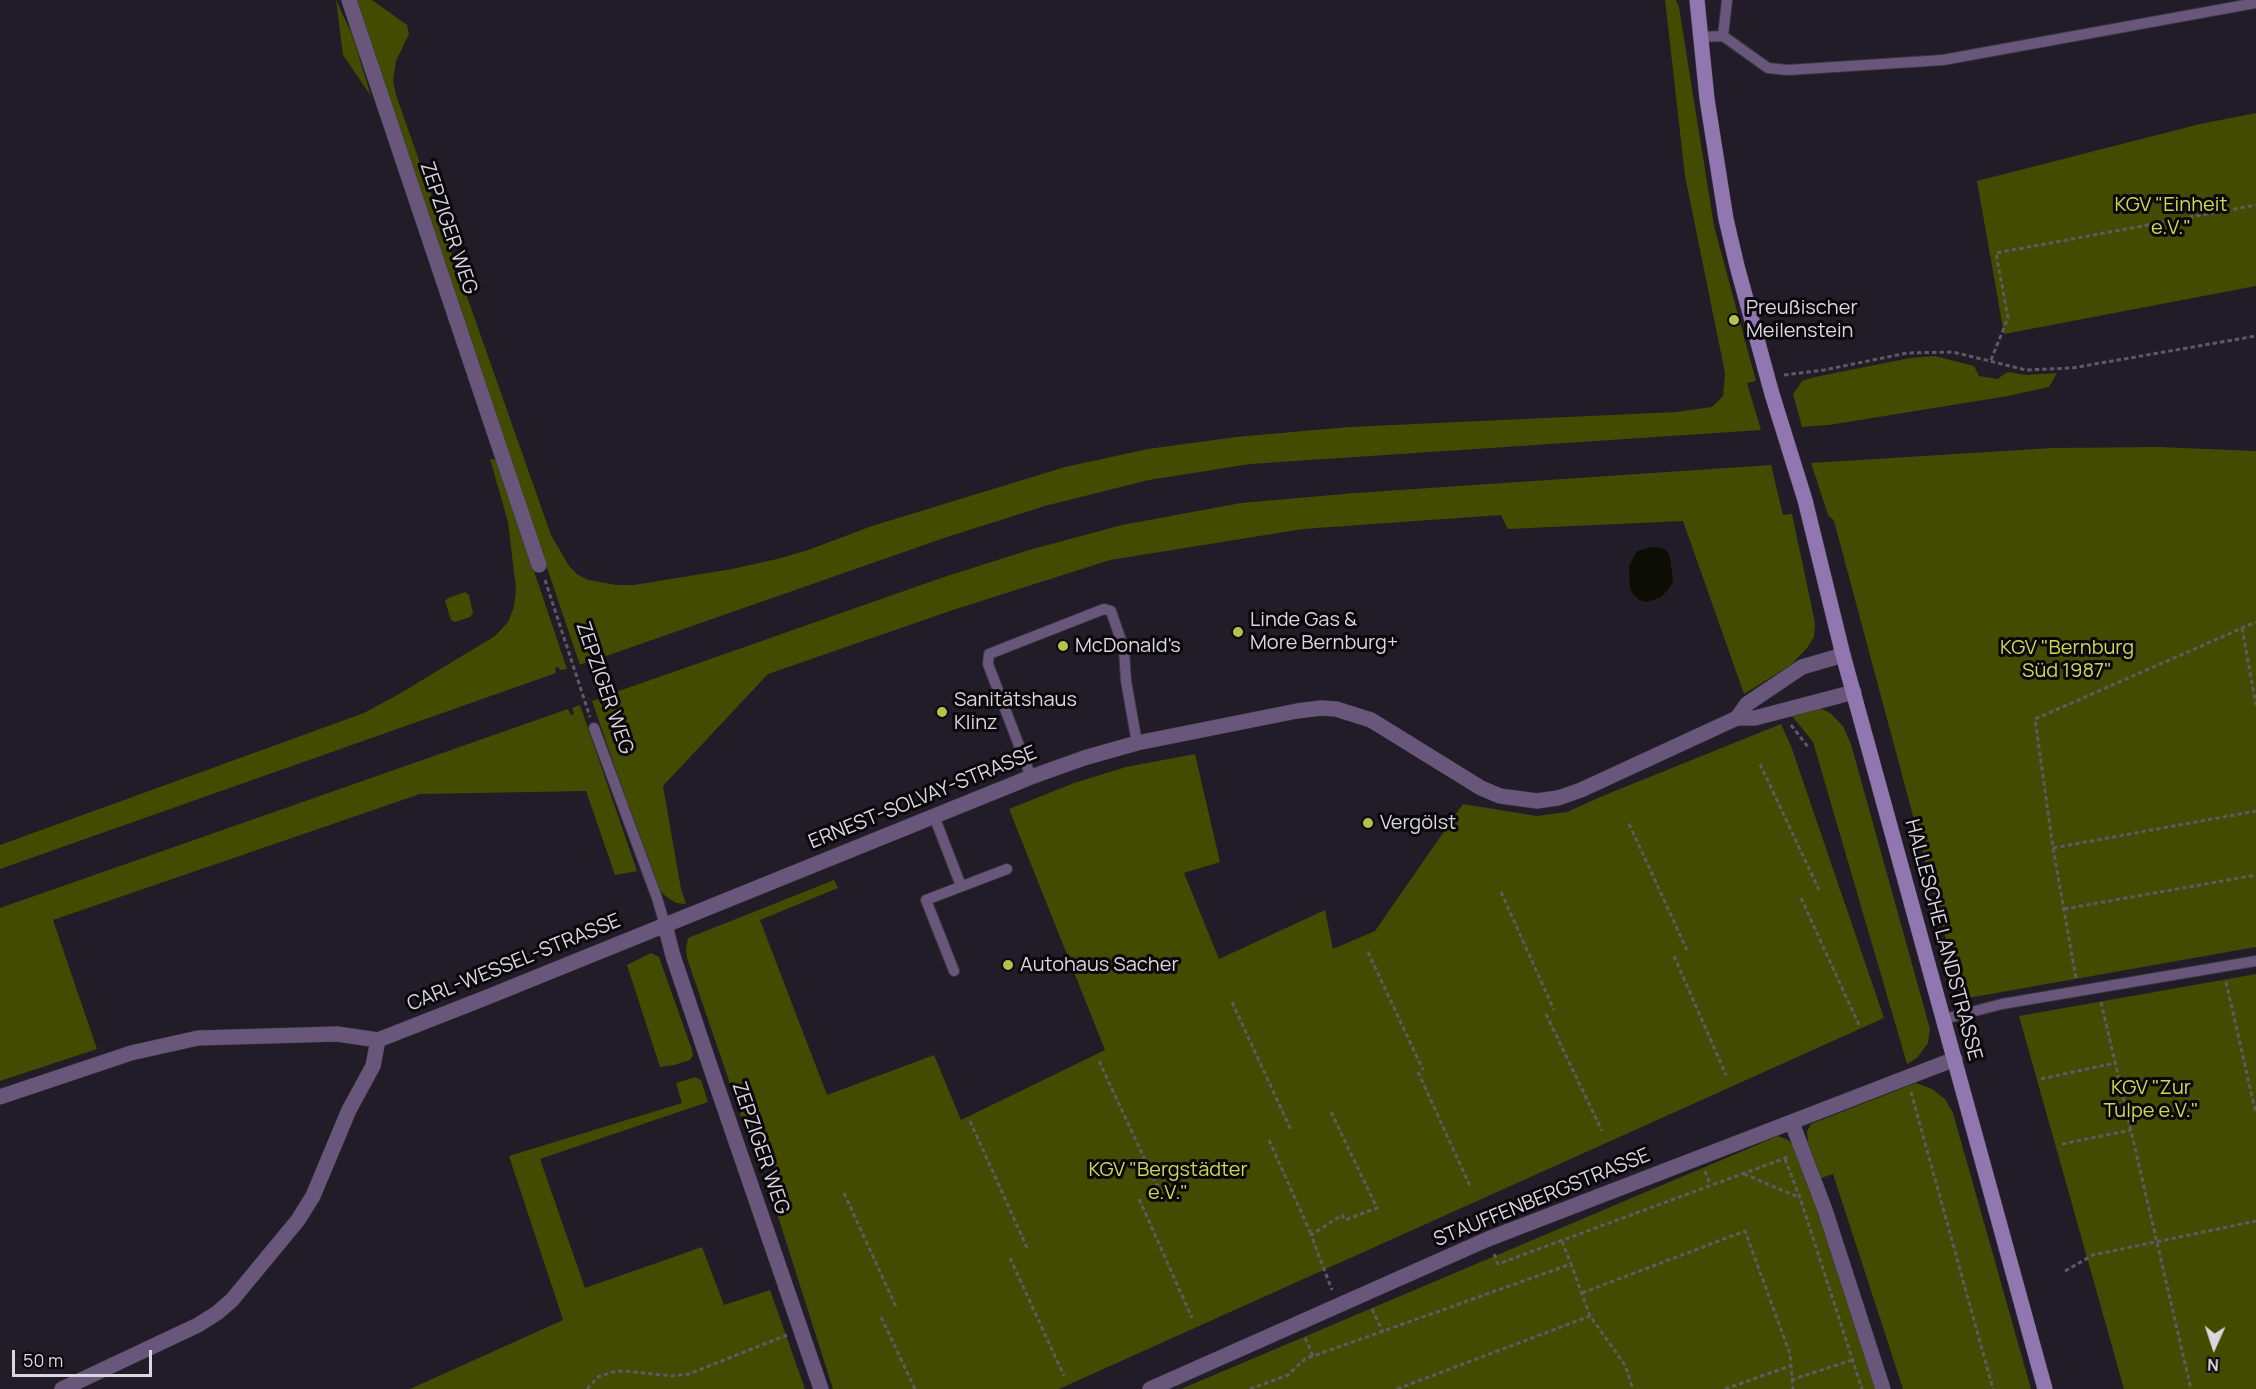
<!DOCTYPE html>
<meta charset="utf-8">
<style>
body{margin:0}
#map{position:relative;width:2256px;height:1389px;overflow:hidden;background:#211c27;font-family:Manrope,sans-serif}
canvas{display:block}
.north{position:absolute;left:2184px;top:1317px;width:60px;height:60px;-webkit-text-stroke:4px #0a080c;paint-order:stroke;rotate:183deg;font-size:16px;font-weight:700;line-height:24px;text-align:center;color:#dad7de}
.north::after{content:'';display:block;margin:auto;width:21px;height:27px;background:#dad7de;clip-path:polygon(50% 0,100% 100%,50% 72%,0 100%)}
.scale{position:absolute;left:12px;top:1350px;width:140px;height:27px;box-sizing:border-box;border:3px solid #dad7de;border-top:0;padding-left:8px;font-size:18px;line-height:21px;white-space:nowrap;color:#dad7de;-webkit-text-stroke:4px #0a080c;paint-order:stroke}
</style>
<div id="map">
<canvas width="2256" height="1389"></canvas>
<div class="north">N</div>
<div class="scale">50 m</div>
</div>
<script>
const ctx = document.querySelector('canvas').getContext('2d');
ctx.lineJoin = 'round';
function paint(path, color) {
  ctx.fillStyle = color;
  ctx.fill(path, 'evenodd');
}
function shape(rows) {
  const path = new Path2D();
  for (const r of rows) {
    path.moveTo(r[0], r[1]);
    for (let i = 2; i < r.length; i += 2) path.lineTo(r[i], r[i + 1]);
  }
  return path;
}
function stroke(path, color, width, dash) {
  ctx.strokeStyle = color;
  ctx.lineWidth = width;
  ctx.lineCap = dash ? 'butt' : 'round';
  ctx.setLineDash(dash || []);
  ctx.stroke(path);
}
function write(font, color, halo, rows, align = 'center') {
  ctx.font = font + ' Manrope,sans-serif';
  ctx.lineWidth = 6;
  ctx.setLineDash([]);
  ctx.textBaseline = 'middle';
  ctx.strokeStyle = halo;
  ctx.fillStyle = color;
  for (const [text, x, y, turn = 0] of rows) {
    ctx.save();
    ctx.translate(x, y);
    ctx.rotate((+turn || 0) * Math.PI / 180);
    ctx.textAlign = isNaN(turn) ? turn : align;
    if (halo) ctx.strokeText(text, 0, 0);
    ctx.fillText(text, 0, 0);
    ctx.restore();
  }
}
const green = shape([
 [336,0,352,34,371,96,343,55],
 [354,0,372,0,407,25,409,34,396,61,393,81,396,95,551,535,569,566,578,575,589,580,617,585,634,585,732,569,777,559,808,550,872,526,1065,467,1148,449,1236,437,1349,427,1676,412,1712,407,1723,396,1725,373,1685,176,1665,0,1676,0,1679,7,1714,226,1756,381,1747,383,1761,430,1250,464,1149,480,1045,506,947,537,589,662,586,658,587,662,580,665],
 [2256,113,2256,286,2004,334,1977,181,2200,124],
 [1935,356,1974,366,1979,376,1997,379,2008,372,2026,375,2057,373,2049,387,2008,396,1829,425,1802,427,1793,394,1802,381,1815,377,1910,358],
 [2159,447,2256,451,2256,947,1962,999,1834,521,1828,515,1811,463,2052,448],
 [490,459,499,460,507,491,567,669,560,670,558,667,555,668,556,673,0,869,0,845,364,713,399,694,495,636,508,622,514,607,516,589,508,522],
 [1771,465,1783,515,1792,514,1815,623,1814,637,1807,648,1791,665,1744,694,1683,521,1508,529,1501,515,1303,529,1110,560,953,610,768,674,663,786,681,889,686,904,676,903,668,898,661,892,654,880,592,701,599,699,602,706,604,705,602,697,941,578,1029,550,1122,525,1241,503,1355,493],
 [465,592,469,595,473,613,470,617,455,622,451,620,445,601,448,598],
 [580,705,637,871,615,875,586,791,420,794,53,920,97,1049,0,1081,0,908,568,709,571,715,574,714,572,708],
 [1815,706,1830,713,1843,726,1851,744,1930,1029,1928,1043,1917,1058,1907,1064,1813,742,1788,711],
 [1781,724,1791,746,1884,1018,1059,1389,833,1389,775,1207,772,1208,765,1187,778,1181,770,1159,757,1163,687,958,686,949,688,938,834,880,838,888,760,920,827,1095,934,1055,961,1120,1105,1050,1009,809,1074,783,1126,767,1195,754,1220,862,1184,873,1219,959,1325,910,1333,949,1375,931,1463,804,1537,816,1567,812,1600,797],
 [651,953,659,957,692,1050,693,1055,690,1060,674,1065,660,1067,627,965],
 [2256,974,2256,1389,2124,1389,2019,1016],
 [695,1077,701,1080,708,1102,540,1159,585,1288,702,1247,724,1305,770,1290,805,1389,410,1389,563,1320,509,1156,682,1103,676,1083],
 [1916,1083,1932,1089,1945,1099,1953,1113,2031,1389,1903,1389,1833,1174,1821,1178,1808,1143,1807,1131,1811,1124],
 [1778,1136,1788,1140,1796,1148,1877,1389,1181,1389]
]);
const water = shape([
 [1653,547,1661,548,1667,551,1670,557,1673,582,1668,590,1661,597,1647,602,1639,600,1634,595,1630,588,1629,566,1637,551]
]);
const path = shape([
 [1991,360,2008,318,1996,253,2256,205],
 [1784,375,1824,370,1907,353,1953,352,2026,370,2072,368,2256,336],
 [545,580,590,717],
 [2242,628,2256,705],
 [1791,725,1808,747],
 [1760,764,1819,890],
 [1629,824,1687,950],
 [2053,848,2256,811],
 [1501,892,1554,1010],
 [1801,898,1859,1025],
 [2064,909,2256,875],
 [1368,952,1423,1070],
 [1674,956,1726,1075],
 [2076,978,2053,848,2035,719,2256,622],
 [2226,982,2256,1114],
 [1232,1002,1291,1130],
 [2101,1002,2191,1389],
 [1546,1014,1602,1131],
 [1099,1061,1159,1190],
 [1418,1072,1471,1188],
 [2041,1079,2115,1063],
 [1911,1092,1993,1389],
 [1331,1112,1377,1208,1345,1220,1342,1215,1311,1235,1332,1290],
 [970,1121,1028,1250],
 [1269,1140,1311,1234],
 [2062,1144,2131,1130],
 [1785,1159,1800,1198,1862,1389],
 [1705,1171,1710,1185],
 [1744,1174,1798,1197],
 [844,1193,897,1309],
 [1139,1199,1192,1318],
 [1562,1241,1571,1264],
 [1494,1254,1498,1264,1788,1157],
 [1010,1258,1064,1376],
 [2065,1271,2093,1255,2256,1221],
 [1582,1293,1745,1231,1790,1354,1793,1389],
 [1372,1309,1383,1332],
 [881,1317,915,1389],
 [1305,1338,1313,1356],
 [1791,1380,1852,1360],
 [587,1389,598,1377,612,1372,624,1371,672,1376,689,1374,787,1335],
 [1250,1389,1288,1375,1305,1359,1571,1264,1590,1316,1625,1365,1633,1389],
 [1397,1389,1590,1316],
 [1725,1389,1790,1366]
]);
const lane = shape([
 [1723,36,1727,0],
 [1700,37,1723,36,1768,68,1788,70,1943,60,2256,3],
 [594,728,657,898,665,925],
 [1031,777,988,664,989,654,1104,609,1111,611,1124,649,1126,681,1137,743],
 [934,816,961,886],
 [954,971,926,900,1007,869],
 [1944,1019,2002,1004,2256,961]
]);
const street = shape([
 [349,0,539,565],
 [1737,718,1747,704,1802,667,1843,655],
 [665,925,673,956,709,1063,821,1389],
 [0,1097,131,1053,198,1038,337,1034,378,1040,485,998,1031,777,1084,758,1137,743,1297,711,1321,708,1336,709,1371,720,1481,788,1500,796,1537,801,1558,798,1581,790,1737,718,1755,718,1854,692],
 [1792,1123,1825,1210,1883,1389],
 [62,1389,198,1325,217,1313,232,1300,298,1220,313,1196,349,1110,373,1066,378,1040],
 [1150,1389,1488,1239,1955,1059]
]);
const secondary = shape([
 [1697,0,1707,99,1726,219,1737,266,1772,394,1805,500,1843,655,2045,1389]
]);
const markers = [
 [1734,320,6,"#b3c24b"],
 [1238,632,6,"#b3c24b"],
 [1063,646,6,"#b3c24b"],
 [942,712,6,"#b3c24b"],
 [1368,823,6,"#b3c24b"],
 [1008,965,6,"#b3c24b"]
];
const parkNames = [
 ["KGV \"Einheit",2171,205],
 ["e.V.\"",2171,228],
 ["KGV \"Bernburg",2067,648],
 ["Süd 1987\"",2067,671],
 ["KGV \"Zur",2151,1088],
 ["Tulpe e.V.\"",2151,1111],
 ["KGV \"Bergstädter",1168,1170],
 ["e.V.\"",1168,1193]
];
const streetNames = [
 ["ZEPZIGER WEG",448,228,71],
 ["ZEPZIGER WEG",604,688,71],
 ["ERNEST-SOLVAY-STRASSE",923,798,-22],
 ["HALLESCHE LANDSTRASSE",1943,940,75],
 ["CARL-WESSEL-STRASSE",514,963,-22],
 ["ZEPZIGER WEG",760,1148,71],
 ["STAUFFENBERGSTRASSE",1542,1198,-22]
];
const poiNames = [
 ["Preußischer",1746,308],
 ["Meilenstein",1746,331],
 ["Linde Gas &",1250,620],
 ["More Bernburg+",1250,643],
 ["McDonald's",1075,646],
 ["Sanitätshaus",954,700],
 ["Klinz",954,723],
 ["Vergölst",1380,823],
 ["Autohaus Sacher",1020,965]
];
paint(green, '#434b01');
paint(water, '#0c0e03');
stroke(lane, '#3b3641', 12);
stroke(street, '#3b3641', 16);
stroke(secondary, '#3b3641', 16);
stroke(path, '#5e5963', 3, [4.5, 3]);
stroke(lane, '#68577a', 10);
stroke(street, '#68577a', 15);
stroke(secondary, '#9177af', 15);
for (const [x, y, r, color] of markers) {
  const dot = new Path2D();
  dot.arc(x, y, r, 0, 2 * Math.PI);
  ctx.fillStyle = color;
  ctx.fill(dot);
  stroke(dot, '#0a080c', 2);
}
write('20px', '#c9db52', '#0a080c', parkNames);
write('20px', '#dad7de', '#0a080c', streetNames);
write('20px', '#dad7de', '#0a080c', poiNames, 'left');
</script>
